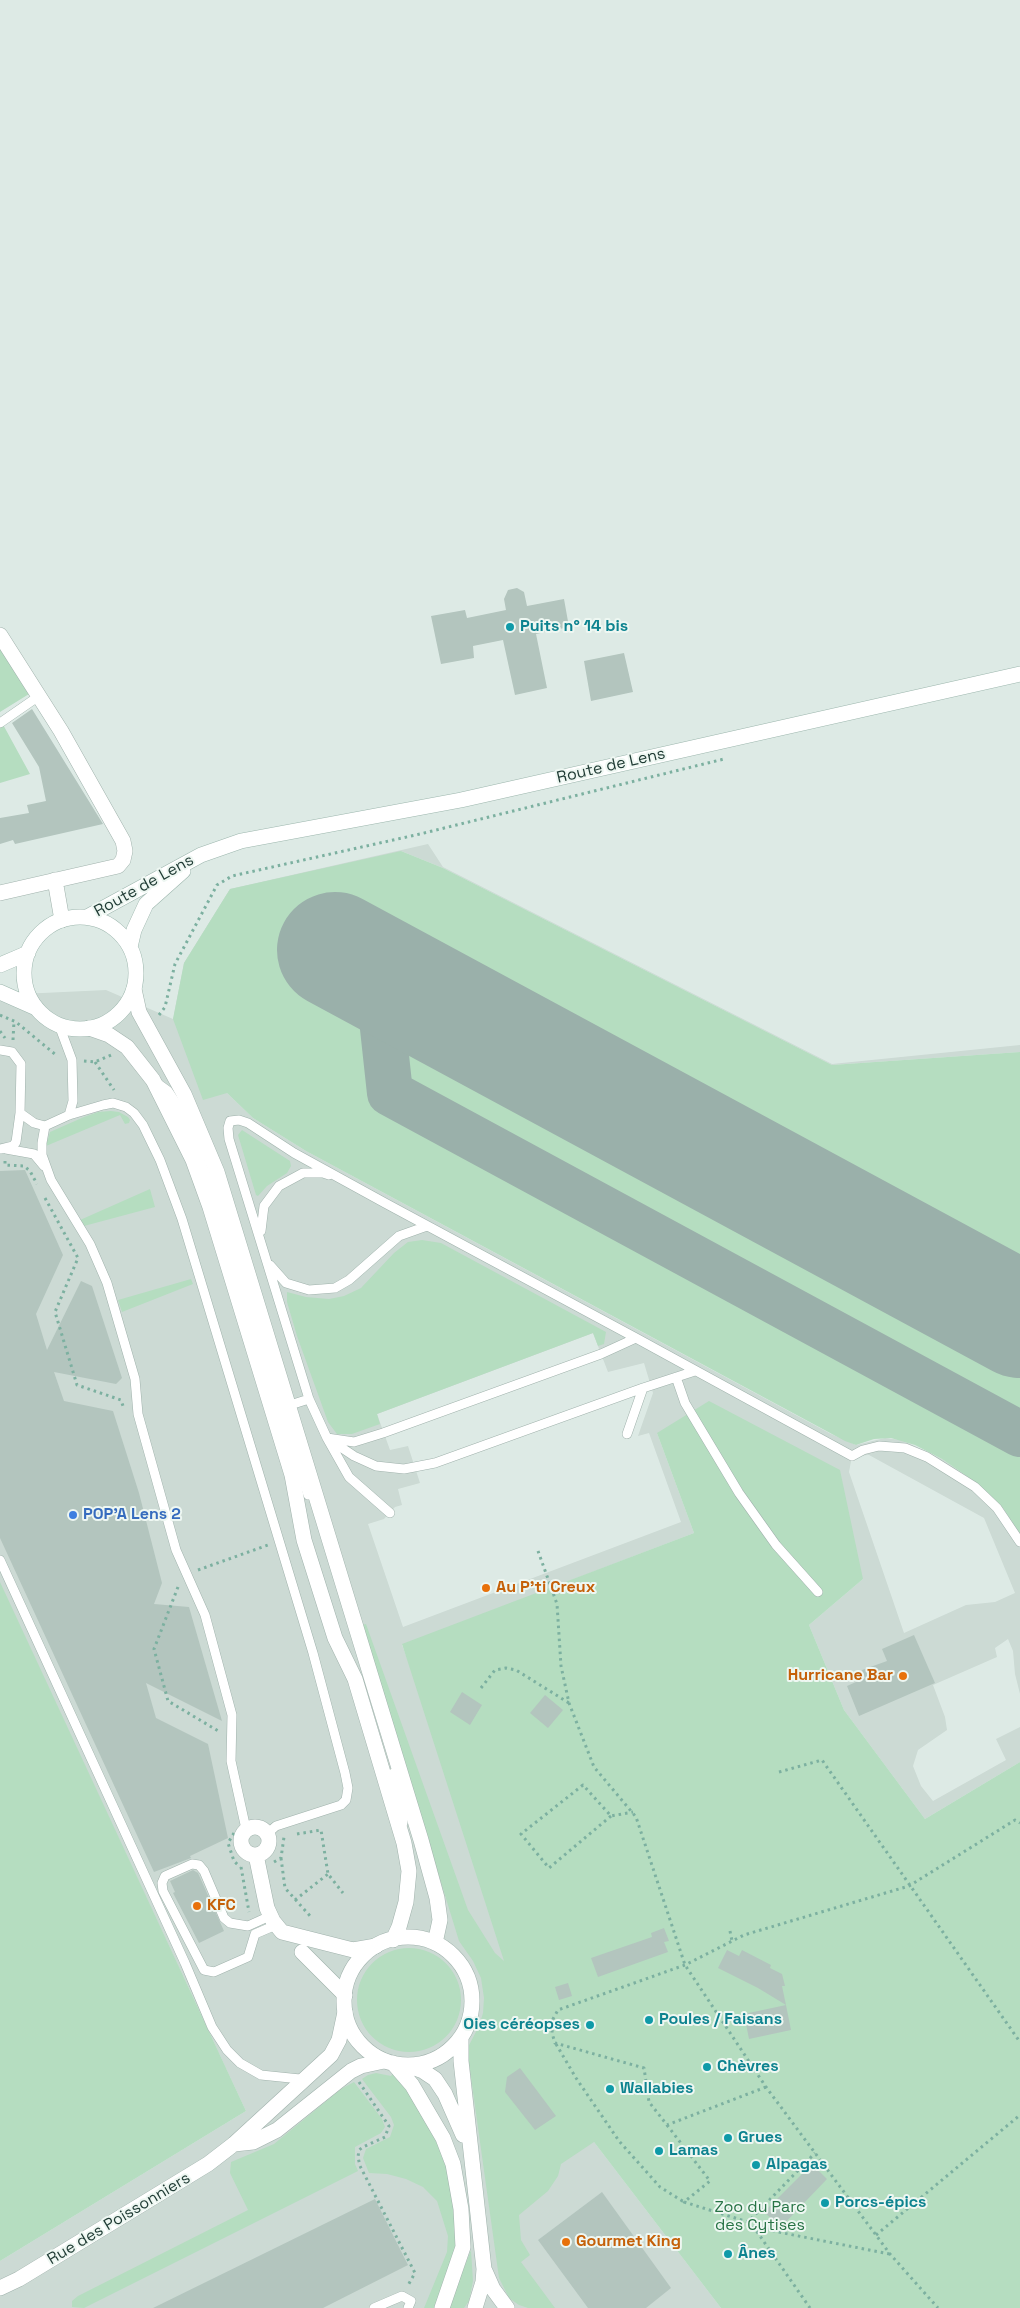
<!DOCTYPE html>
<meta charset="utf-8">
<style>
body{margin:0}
canvas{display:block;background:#ddeae5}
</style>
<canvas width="1020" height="2308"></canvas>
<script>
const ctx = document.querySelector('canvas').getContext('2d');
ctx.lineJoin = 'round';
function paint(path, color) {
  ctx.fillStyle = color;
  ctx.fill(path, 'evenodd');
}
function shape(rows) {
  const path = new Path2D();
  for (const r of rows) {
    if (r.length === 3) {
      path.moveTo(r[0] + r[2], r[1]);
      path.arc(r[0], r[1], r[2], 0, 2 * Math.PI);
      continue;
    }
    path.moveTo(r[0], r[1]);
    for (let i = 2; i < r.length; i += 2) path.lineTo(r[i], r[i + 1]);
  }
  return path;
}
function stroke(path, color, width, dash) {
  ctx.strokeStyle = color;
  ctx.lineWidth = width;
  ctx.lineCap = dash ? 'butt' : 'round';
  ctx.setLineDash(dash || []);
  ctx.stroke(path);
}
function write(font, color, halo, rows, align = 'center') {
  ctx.font = font + ' "Space Grotesk",sans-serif';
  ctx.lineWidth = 4;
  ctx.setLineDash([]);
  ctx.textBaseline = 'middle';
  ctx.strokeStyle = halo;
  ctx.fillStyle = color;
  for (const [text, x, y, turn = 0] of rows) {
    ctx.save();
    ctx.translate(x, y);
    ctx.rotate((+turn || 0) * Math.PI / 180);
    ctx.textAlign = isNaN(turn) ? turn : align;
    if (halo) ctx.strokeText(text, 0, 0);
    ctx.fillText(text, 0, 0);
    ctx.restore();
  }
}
const built = shape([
 [428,844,443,867,832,1064,1020,1045,1020,1052,832,1065,443,868,401,851,227,1093,253,1118,306,1151,831,1434,856,1445,885,1438,902,1440,942,1459,978,1484,1003,1508,1020,1534,1020,1694,1015,1674,1013,1651,1008,1639,995,1648,997,1657,933,1685,945,1717,947,1730,918,1750,913,1766,921,1786,933,1801,1006,1760,996,1739,1020,1727,1020,1762,925,1819,844,1710,809,1625,863,1579,657,1433,694,1533,402,1645,594,2142,721,2308,0,2308,0,2261,246,2111,0,1584,0,995,106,990,173,1019,184,963,230,889],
 [593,1333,608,1372,644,1363,653,1393,638,1436,649,1433,681,1522,403,1627,368,1524,384,1519,395,1507,402,1505,398,1489,420,1483,408,1446,390,1450,377,1414],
 [869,1455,984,1518,1015,1593,995,1602,966,1605,904,1633,849,1472,852,1456]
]);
const green = shape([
 [0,649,29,694,0,712],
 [0,719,30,774,0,783],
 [401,851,443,868,832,1065,1020,1052,1020,1534,1003,1508,978,1484,942,1459,915,1445,891,1438,874,1439,856,1445,845,1441,306,1151,253,1118,227,1093,203,1100,173,1019,184,963,230,889],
 [111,1111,119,1112,128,1117,130,1120,129,1123,125,1124,120,1115,46,1146,50,1132,84,1117,98,1112],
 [242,1130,290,1161,291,1166,287,1173,267,1186,258,1196,256,1195,238,1135],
 [150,1189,155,1207,84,1226,80,1220],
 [422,1240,441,1243,606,1332,604,1344,598,1346,593,1333,377,1414,380,1424,352,1434,337,1434,328,1422,297,1336,287,1302,287,1292,306,1297,329,1299,344,1296,361,1288,394,1253,408,1242],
 [191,1279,193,1284,122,1312,118,1300],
 [709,1401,840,1470,863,1579,809,1625,844,1710,925,1819,1020,1762,1020,2308,721,2308,594,2142,561,2164,558,2176,548,2191,519,2215,521,2240,530,2255,521,2262,555,2308,528,2308,519,2305,509,2298,499,2278,467,2049,479,2026,483,2013,484,1998,481,1978,473,1961,459,1941,362,1625,366,1624,468,1910,495,1953,504,1961,402,1644,694,1533,657,1433],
 [0,1582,246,2111,0,2261],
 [409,2000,52],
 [376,2073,391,2076,393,2073,399,2077,443,2146,459,2238,437,2308,424,2308,447,2252,448,2236,437,2201,423,2187,406,2179,387,2174,369,2173,363,2158,366,2149,390,2137,394,2125,391,2117,362,2079,368,2075],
 [354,2082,382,2119,385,2127,381,2133,355,2147,355,2164,358,2171,84,2308,72,2307,72,2301,78,2296,248,2210,230,2173,231,2162,274,2144,341,2089],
 [471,2250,473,2281,469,2301,464,2308,448,2308]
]);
const taxiway = shape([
 [377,973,390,1093,1020,1434]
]);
const runway = shape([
 [335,950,1020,1320]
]);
const building = shape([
 [517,588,524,592,527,606,564,599,569,627,536,634,547,688,515,695,503,640,473,646,474,658,441,664,431,616,465,610,467,618,506,610,504,599,508,590],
 [624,653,633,692,591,701,584,661],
 [32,709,103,824,15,844,13,840,0,844,0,818,29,813,27,805,46,801,39,767,12,723],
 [25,1170,63,1255,36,1314,47,1350,81,1281,92,1286,122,1378,116,1384,54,1372,64,1401,113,1411,139,1493,162,1583,154,1604,189,1607,222,1721,146,1683,156,1718,208,1744,228,1838,190,1856,191,1858,154,1872,0,1538,0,1171],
 [914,1635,935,1683,859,1716,847,1686,865,1678,862,1670,887,1661,882,1649],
 [462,1692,482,1705,470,1725,450,1712],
 [545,1695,563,1710,548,1728,530,1713],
 [193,1870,198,1873,224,1931,199,1943,173,1893,175,1892,170,1881],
 [664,1928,669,1941,664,1942,668,1952,598,1977,591,1958,652,1937,651,1933],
 [727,1950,739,1956,742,1950,771,1965,770,1968,782,1974,785,1986,782,1986,786,2005,758,1988,718,1968],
 [568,1983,572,1996,559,2000,555,1987],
 [786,2005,791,2030,749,2039,744,2014],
 [520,2068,556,2116,535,2130,505,2092,507,2077],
 [812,2164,827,2179,781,2227,764,2212],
 [602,2192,671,2288,646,2308,588,2308,538,2240],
 [375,2199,408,2265,323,2308,153,2308]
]);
const path = shape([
 [0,1015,16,1022,56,1055],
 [159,1015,165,1007,175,964,217,885,232,876,420,834,724,759],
 [0,1031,5,1038],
 [13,1040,14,1021],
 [84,1061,95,1062,111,1055],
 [95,1062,114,1090],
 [5,1161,5,1165,24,1166,30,1171,37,1184],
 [45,1198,78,1258,55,1312,77,1385,121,1400,123,1406],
 [538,1551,557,1604,561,1666,569,1703,594,1767,636,1817,685,1965,766,2087,815,2153,890,2254,938,2308],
 [198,1570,268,1545],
 [178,1587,154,1649,168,1701,220,1732],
 [481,1688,495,1670,506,1668,516,1670,569,1703],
 [779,1772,822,1760,1020,2042],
 [611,1816,549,1868,521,1834,583,1785,611,1816,633,1812],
 [234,1833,228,1843,234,1861,240,1867],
 [297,1834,321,1830,328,1874,343,1893],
 [281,1858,285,1888,311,1917],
 [274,1862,281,1858,284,1837,286,1837],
 [241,1867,249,1912],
 [295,1900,328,1874],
 [730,1931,732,1941],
 [556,2044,576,2078,619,2141,660,2187,684,2202],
 [359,2082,389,2126,385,2137,363,2147,359,2150,358,2157,360,2166,415,2273,407,2287],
 [766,2087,667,2125,649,2102,644,2068,555,2043,552,2033,553,2019,558,2010,685,1965,744,1935,909,1886,1015,1820,1020,1823],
 [667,2125,710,2181,684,2202,748,2222,815,2153],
 [748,2222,753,2225,778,2232,890,2254],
 [753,2226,810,2308],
 [876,2235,1020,2115]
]);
const service = shape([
 [0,723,39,696],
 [59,1025,72,1060,73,1101,69,1115],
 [0,1050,12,1052,21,1064,20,1113,16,1142,13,1146,0,1149],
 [157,1083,168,1091,178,1106,219,1207,308,1495],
 [20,1113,34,1123,45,1126],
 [6,1149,34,1154,44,1166],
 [261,1231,264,1206,279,1186,303,1173,323,1173,329,1175],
 [270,1265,286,1283,309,1290,335,1288,349,1280,399,1236,427,1226],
 [636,1338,601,1354,383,1433,354,1442,327,1438,309,1399,229,1139,228,1128,230,1121,239,1120,248,1123,294,1153,385,1203,636,1338,852,1456,863,1450,879,1446,905,1448,927,1457,975,1487,997,1508,1020,1542],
 [676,1377,685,1403,739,1493,776,1545,818,1592],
 [643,1388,695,1371],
 [287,1406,309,1399],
 [390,1513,349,1477,327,1438,354,1456,376,1466,404,1469,435,1463,643,1388,627,1434],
 [0,1560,185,1963,212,2027,227,2050,240,2063,261,2075,300,2079,305,2077],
 [393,1773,403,1811,403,1823],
 [246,1829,231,1761,232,1715,205,1615,176,1550,138,1414,135,1379,107,1283,90,1244,51,1180,42,1155,42,1143,45,1126,69,1115,103,1105,113,1103,126,1107,134,1113,143,1125,160,1160,182,1219,313,1653,345,1773,348,1788,346,1800,341,1805,276,1826,267,1834],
 [270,1916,248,1926,230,1923,224,1918,204,1871,199,1865,192,1864,165,1876,162,1883,163,1891,204,1970,214,1972,248,1957,255,1934,276,1925],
 [374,2308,402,2296,411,2301,408,2308]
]);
const minor = shape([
 [0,635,61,731,123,841,125,851,123,860,118,866,0,893],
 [55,880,62,920],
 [255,1841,14],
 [256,1855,267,1908,273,1921,282,1932,353,1950,376,1946],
 [302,1952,345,1995],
 [234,2144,253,2142,277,2130,351,2071,361,2066,384,2061],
 [0,2288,19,2279,208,2164,234,2144,331,2055,339,2040,345,2012]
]);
const tertiary = shape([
 [134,989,139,1012,184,1094,217,1172,421,1840,437,1898,440,1920,435,1943],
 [89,1028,109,1035,127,1047,153,1080,193,1160,210,1207,292,1475,304,1540,335,1638,355,1679,404,1843,409,1871,406,1902,399,1927,393,1940],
 [408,2001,64],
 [461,2039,461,2061,484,2269,483,2282,475,2308],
 [393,2063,412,2085,443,2138,453,2164,461,2209,463,2247,442,2308],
 [409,2066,423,2071,435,2079,445,2094,463,2135],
 [485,2271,493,2289,507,2308]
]);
const secondary = shape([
 [87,917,201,855,241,841,461,800,1020,674],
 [80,973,56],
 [130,947,134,930,146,904,183,871],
 [0,965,28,953],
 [0,992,36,1008]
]);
const markers = [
 [510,627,5,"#0f9aa8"],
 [73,1515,5,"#3f7fe0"],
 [486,1588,5,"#e8710a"],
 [903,1676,5,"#e8710a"],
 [197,1906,5,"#e8710a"],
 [649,2020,5,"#0f9aa8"],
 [590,2025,5,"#0f9aa8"],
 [707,2067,5,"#0f9aa8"],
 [610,2089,5,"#0f9aa8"],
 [728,2138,5,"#0f9aa8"],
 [659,2151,5,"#0f9aa8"],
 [756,2165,5,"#0f9aa8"],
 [825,2203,5,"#0f9aa8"],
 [566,2242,5,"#e8710a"],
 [728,2254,5,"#0f9aa8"]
];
const cultureNames = [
 ["Puits n° 14 bis",520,627],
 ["Poules / Faisans",659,2020],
 ["Oies céréopses",580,2025,"right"],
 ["Chèvres",717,2067],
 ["Wallabies",620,2089],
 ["Grues",738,2138],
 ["Lamas",669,2151],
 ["Alpagas",766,2165],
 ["Porcs-épics",835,2203],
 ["Ânes",738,2254]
];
const streetNames = [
 ["Route de Lens",611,766,-13],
 ["Route de Lens",144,886,-29],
 ["Rue des Poissonniers",119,2219,-31]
];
const shopNames = [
 ["POP'A Lens 2",83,1515]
];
const foodNames = [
 ["Au P'ti Creux",496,1588],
 ["Hurricane Bar",893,1676,"right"],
 ["KFC",207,1906],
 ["Gourmet King",576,2242]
];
const parkNames = [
 ["Zoo du Parc",760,2208],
 ["des Cytises",760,2226]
];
paint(built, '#ccdad4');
paint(green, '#b5ddc0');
stroke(taxiway, '#9ab0aa', 46);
stroke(runway, '#9ab0aa', 116);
paint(building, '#b3c5be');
stroke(service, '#a0b2ac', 10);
stroke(minor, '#a0b2ac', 16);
stroke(tertiary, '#a0b2ac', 16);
stroke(secondary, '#9cb6ad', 16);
stroke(path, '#7cb0a0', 3, [2.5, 4]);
stroke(service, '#fff', 9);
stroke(minor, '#fff', 15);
stroke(tertiary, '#fff', 15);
stroke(secondary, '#fff', 15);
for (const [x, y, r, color] of markers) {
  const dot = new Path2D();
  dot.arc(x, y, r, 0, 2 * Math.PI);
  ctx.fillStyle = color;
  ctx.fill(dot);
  stroke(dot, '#eef7f2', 2);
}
write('bold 16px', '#0d838f', '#eef7f2', cultureNames, 'left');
write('16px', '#1e3a33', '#eef7f2', streetNames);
write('bold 16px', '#366cbe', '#eef7f2', shopNames, 'left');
write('bold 16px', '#c56008', '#eef7f2', foodNames, 'left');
write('16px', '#277345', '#eef7f2', parkNames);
</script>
